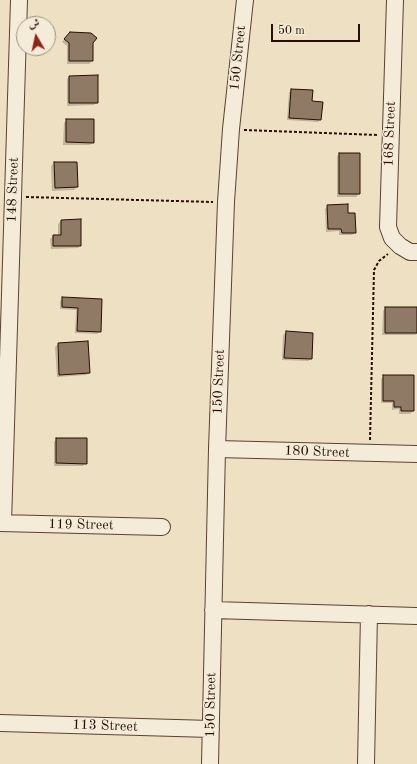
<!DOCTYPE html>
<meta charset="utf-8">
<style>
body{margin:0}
#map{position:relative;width:417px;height:764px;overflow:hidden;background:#eee1c3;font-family:"Old Standard TT",Amiri,serif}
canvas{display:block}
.north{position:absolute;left:16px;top:16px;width:40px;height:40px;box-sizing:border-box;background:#f4ecd8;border:1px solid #a29382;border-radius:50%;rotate:351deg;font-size:11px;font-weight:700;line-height:16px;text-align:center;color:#280d00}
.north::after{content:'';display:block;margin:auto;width:14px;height:18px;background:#8f2418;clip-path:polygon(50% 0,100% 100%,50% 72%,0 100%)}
.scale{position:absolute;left:271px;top:24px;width:89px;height:18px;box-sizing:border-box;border:2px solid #280d00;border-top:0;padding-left:5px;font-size:12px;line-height:14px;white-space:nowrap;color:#280d00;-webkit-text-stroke:3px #f4ecd8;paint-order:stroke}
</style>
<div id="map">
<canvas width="417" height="764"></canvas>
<div class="north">ش</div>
<div class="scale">50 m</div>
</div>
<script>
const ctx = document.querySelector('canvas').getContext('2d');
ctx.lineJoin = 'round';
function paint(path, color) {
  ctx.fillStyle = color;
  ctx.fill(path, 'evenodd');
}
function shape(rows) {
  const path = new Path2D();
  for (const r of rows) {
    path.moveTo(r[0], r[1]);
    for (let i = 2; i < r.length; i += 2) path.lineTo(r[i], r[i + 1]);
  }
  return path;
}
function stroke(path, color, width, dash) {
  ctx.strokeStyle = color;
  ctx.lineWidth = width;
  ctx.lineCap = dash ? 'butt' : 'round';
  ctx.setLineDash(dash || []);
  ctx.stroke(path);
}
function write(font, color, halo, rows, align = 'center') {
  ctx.font = font + ' "Old Standard TT",serif';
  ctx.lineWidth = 3;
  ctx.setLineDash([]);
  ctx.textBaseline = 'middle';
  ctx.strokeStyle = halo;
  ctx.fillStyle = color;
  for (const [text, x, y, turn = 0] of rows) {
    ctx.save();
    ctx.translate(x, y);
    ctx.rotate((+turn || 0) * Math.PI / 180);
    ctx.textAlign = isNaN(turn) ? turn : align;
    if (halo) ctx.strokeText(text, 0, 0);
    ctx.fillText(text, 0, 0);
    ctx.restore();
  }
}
const shadow = shape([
 [70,33,92,43,92,61,89,64,67,64,67,46,62,42],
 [69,77,97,103,94,105,67,106,67,79],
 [292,90,311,102,321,119,318,122,287,120,289,92],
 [67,120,93,142,90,145,63,145,64,123],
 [339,154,359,154,359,194,356,197,337,197,337,156],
 [54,163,76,163,77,187,74,190,52,191,51,166],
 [328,206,347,214,355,232,352,235,339,235,339,231,326,232,325,209],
 [80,220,80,245,78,248,51,249,50,239,53,236,58,236,58,224,61,221],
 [63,298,101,300,100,331,97,334,75,333,76,310,60,309,60,301],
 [385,308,417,308,417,334,415,335,382,335,383,311],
 [286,332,311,359,308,361,282,360,283,335],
 [87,342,89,373,86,375,57,377,55,347,58,344],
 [384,376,413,411,410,414,399,414,399,409,392,410,392,403,381,403,381,379],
 [56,439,86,463,83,466,54,466,54,442]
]);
const building = shape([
 [70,32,91,33,97,38,93,43,93,61,69,61,69,43,64,39,70,32],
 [98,75,98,103,69,103,69,76,98,75],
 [291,89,313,90,312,101,323,102,321,120,289,118,291,89],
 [66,119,94,119,94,143,66,142,66,119],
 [339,153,360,153,360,194,339,194,339,153],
 [54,162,77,162,78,187,55,188,54,162],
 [348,204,348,213,355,213,356,233,342,233,341,229,328,229,327,205,348,204],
 [81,219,81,246,53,246,53,235,61,235,61,220,81,219],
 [62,297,102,299,101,332,77,331,78,308,62,307,62,297],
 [385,307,417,307,417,333,385,333,385,307],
 [286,331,313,333,312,359,284,358,286,331],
 [88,341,90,373,59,375,58,343,88,341],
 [383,375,414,375,414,411,401,411,401,407,394,407,394,401,383,401,383,375],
 [56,438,87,438,87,464,56,463,56,438]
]);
const path = shape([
 [244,130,378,135],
 [26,197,213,202],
 [370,440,374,270,379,261,388,254]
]);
const minor = shape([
 [395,0,388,227,392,238,400,246,410,252,417,252],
 [217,449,417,454],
 [0,523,162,527],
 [3,523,19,0],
 [213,610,417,616],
 [0,723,211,729],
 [210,764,217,449,226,202,231,129,245,0],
 [366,764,369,614]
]);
const streetNames = [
 ["150 Street",238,58,-84],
 ["168 Street",390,134,-88],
 ["148 Street",13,190,-88],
 ["150 Street",219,382,-88],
 ["180 Street",317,452,2],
 ["119 Street",81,525,1],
 ["150 Street",211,705,-89],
 ["113 Street",105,726,2]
];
paint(shadow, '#0003');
paint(building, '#8f7b65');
stroke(building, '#280d00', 1);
stroke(minor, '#5a4231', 18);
stroke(path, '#280d00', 2, [3, 2]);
stroke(minor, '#f4ecd8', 16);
write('14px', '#280d00', '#f4ecd8', streetNames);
</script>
